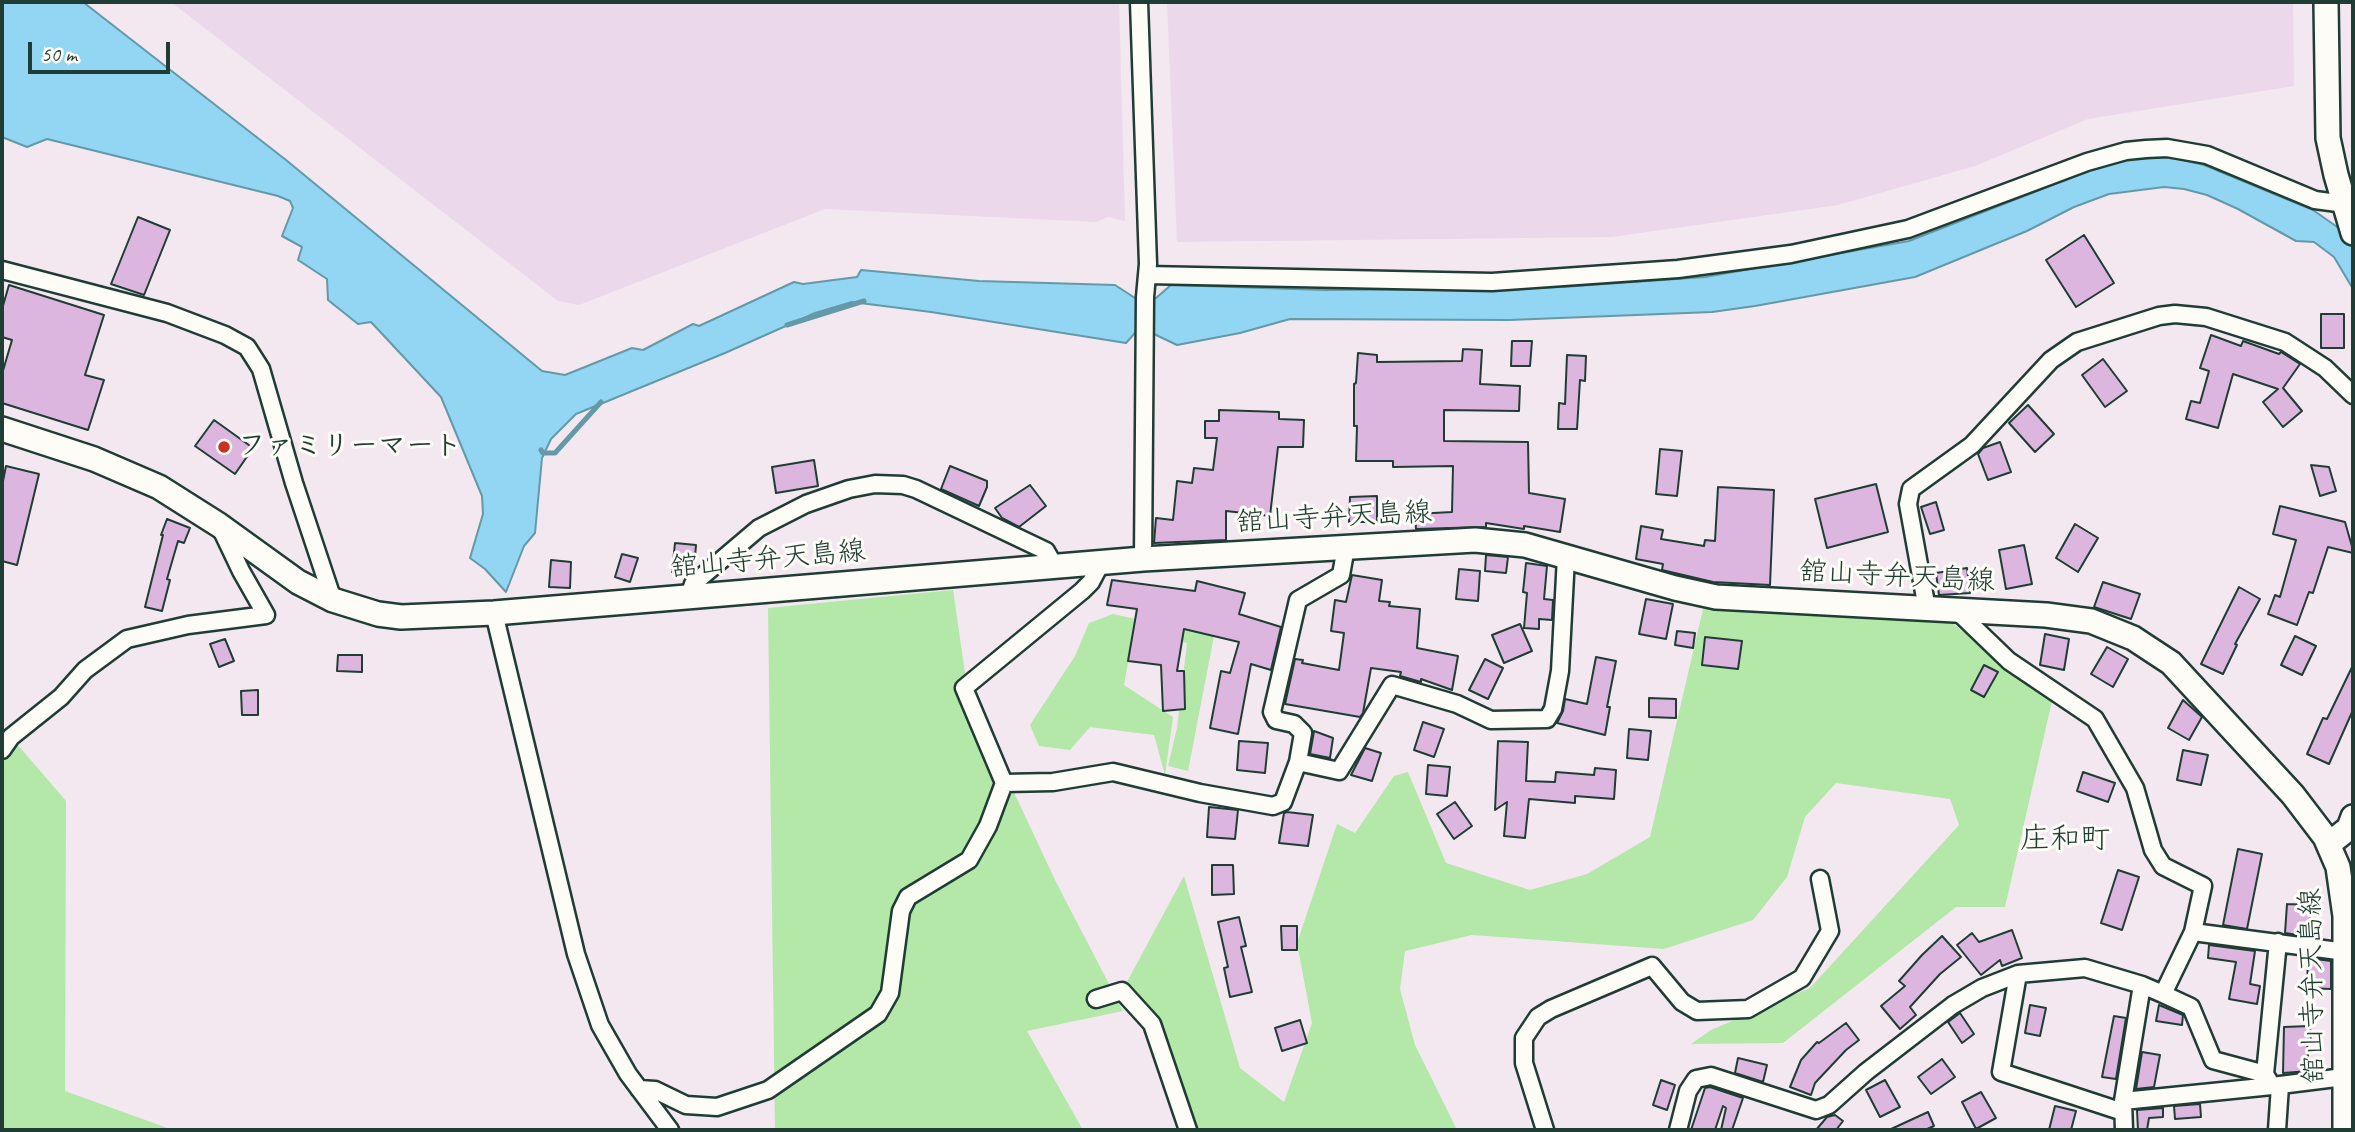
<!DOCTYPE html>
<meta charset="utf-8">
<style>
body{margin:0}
#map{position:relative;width:2355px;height:1132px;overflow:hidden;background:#f3e7f0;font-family:Caveat,sans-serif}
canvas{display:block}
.frame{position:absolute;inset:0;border:4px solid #1f3d34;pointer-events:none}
.scale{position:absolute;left:28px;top:42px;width:142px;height:32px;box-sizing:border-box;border:4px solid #1f3d34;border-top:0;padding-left:9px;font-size:21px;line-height:24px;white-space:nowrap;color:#1f3d34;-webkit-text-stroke:5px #fdfcf7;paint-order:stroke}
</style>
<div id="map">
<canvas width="2355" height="1132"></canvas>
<div class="frame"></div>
<div class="scale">50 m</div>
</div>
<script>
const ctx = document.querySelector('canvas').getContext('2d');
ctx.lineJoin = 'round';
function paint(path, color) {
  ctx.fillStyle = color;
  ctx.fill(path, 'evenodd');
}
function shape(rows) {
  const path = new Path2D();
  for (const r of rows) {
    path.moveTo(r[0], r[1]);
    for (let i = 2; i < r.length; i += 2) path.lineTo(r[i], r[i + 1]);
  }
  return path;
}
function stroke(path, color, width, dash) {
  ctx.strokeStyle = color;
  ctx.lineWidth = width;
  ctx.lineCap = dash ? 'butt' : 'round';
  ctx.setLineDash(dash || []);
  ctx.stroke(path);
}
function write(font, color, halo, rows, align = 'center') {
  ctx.font = font + ' Caveat,"Klee One",sans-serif';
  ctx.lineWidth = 6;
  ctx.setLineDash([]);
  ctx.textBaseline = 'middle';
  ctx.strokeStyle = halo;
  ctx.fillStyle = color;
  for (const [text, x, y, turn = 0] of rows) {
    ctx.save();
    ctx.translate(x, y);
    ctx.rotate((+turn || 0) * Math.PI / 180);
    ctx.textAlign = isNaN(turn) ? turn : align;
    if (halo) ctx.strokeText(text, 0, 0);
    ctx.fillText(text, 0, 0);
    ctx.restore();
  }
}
const built = shape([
 [171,2,1119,2,1125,221,1108,217,1096,222,825,209,579,305,558,301],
 [1167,2,2293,2,2294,86,2088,119,1975,166,1838,205,1612,237,1177,242]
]);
const green = shape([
 [953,590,966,680,965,688,1056,882,1123,1011,1027,1031,1083,1130,775,1130,768,608],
 [1703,609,1952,623,2052,701,2005,907,1956,907,1783,1043,1691,1044,1711,1030,1810,988,1959,825,1950,799,1836,783,1805,817,1787,877,1753,920,1664,949,1472,935,1405,951,1400,989,1415,1045,1457,1130,1195,1130,1176,1068,1122,991,1184,876,1240,1068,1284,1102,1312,1023,1297,943,1337,824,1355,833,1394,776,1408,772,1446,863,1530,890,1587,874,1650,837],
 [1113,614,1214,636,1188,771,1168,766,1177,728,1187,643,1134,629,1124,685,1173,717,1165,775,1154,735,1090,727,1070,750,1039,746,1030,725,1075,656,1089,623],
 [2,732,11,737,66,801,65,1091,173,1130,2,1130]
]);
const water = shape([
 [2,2,83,2,286,160,542,371,565,375,632,348,643,350,693,324,699,326,794,282,803,284,857,277,861,270,979,281,1115,285,1135,298,1156,298,1171,285,1325,290,1494,289,1562,287,1705,277,1909,241,2106,164,2143,157,2171,157,2204,165,2313,210,2353,238,2353,289,2334,257,2314,242,2296,241,2238,209,2207,195,2184,189,2164,187,2109,194,2074,207,2027,231,1915,277,1755,306,1712,312,1509,320,1290,319,1240,333,1177,345,1154,334,1135,333,1126,343,931,312,852,302,815,313,725,353,576,414,551,439,542,458,535,533,524,546,506,592,485,569,470,558,483,514,482,496,441,397,371,322,358,324,328,300,327,279,298,260,302,247,282,236,293,208,290,201,278,196,47,139,27,147,2,137,2,2]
]);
const stream = shape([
 [787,325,864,301],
 [541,450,543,453,555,453,601,402]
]);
const building = shape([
 [138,217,170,230,144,295,111,284,138,217],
 [2084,235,2114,283,2076,307,2046,260,2084,235],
 [9,285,104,315,85,375,104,380,88,430,2,403,2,374,12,340,2,337,2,309,9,285],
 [2321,314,2344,314,2344,348,2321,348,2321,314],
 [2211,335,2241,346,2243,341,2279,354,2281,352,2300,364,2283,388,2302,411,2283,427,2263,402,2278,389,2233,374,2218,428,2186,419,2191,401,2200,403,2209,371,2200,368,2211,335],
 [1512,341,1532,341,1530,366,1511,366,1512,341],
 [1463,349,1482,350,1480,384,1520,386,1519,411,1444,410,1444,441,1528,442,1529,493,1565,499,1560,532,1524,526,1524,529,1486,523,1486,527,1416,529,1415,514,1452,512,1453,466,1393,467,1393,461,1356,461,1357,426,1354,426,1354,384,1356,383,1358,353,1377,355,1377,362,1462,361,1463,349],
 [1567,355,1586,356,1585,381,1580,380,1577,429,1558,429,1559,403,1565,404,1567,355],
 [2103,359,2127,391,2105,407,2082,375,2103,359],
 [2028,405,2054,434,2035,452,2009,423,2028,405],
 [1219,410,1279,412,1279,419,1304,420,1303,447,1278,447,1270,516,1226,511,1226,540,1154,543,1156,518,1173,520,1177,481,1192,483,1194,468,1213,470,1217,438,1205,438,1205,421,1219,421,1219,410],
 [214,420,253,448,235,474,195,446,214,420],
 [2000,442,2011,472,1988,480,1978,454,1983,448,2000,442],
 [1660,449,1682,451,1677,496,1656,494,1660,449],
 [814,460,818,486,776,493,772,467,814,460],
 [2311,465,2329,467,2336,491,2320,496,2311,465],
 [6,466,39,474,17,565,2,561,2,486,6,466],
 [950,466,987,481,987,487,979,506,941,489,950,466],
 [1876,484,1888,532,1827,548,1815,499,1876,484],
 [1030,485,1046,506,1019,527,1002,518,995,508,1030,485],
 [1718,487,1774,490,1770,585,1713,582,1662,570,1663,564,1636,559,1641,526,1663,530,1661,539,1704,546,1705,540,1715,541,1718,487],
 [1377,496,1377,522,1349,522,1350,497,1377,496],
 [1936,502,1944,530,1930,534,1921,507,1936,502],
 [2280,506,2345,522,2353,550,2353,553,2328,547,2313,593,2309,592,2297,625,2268,614,2275,595,2280,597,2296,540,2273,534,2280,506],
 [167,519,190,528,184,543,178,541,167,579,170,580,162,611,145,607,163,535,161,535,167,519],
 [2075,524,2098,538,2078,572,2056,558,2075,524],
 [675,543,696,545,694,569,690,573,672,572,675,543],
 [2024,545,2032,584,2006,589,1999,550,2024,545],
 [622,554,638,558,630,582,615,577,622,554],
 [1486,555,1508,557,1506,573,1485,571,1486,555],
 [551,560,571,562,570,588,549,587,551,560],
 [1526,563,1547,566,1544,599,1553,600,1552,620,1539,619,1539,629,1524,628,1527,593,1523,592,1526,563],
 [1967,568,1970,593,1939,595,1936,573,1967,568],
 [1459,569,1480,571,1478,601,1456,599,1459,569],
 [1352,575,1382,580,1379,601,1390,602,1389,606,1420,609,1417,648,1458,656,1452,690,1421,679,1421,682,1400,676,1401,672,1371,668,1363,713,1360,717,1285,704,1295,659,1303,660,1302,663,1339,670,1344,633,1331,631,1335,600,1346,602,1352,575],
 [1112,580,1195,591,1197,581,1245,593,1239,614,1281,627,1271,670,1251,664,1238,734,1210,728,1221,671,1230,673,1239,642,1184,629,1177,671,1184,671,1185,709,1163,711,1161,665,1128,661,1137,609,1107,605,1112,580],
 [2103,582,2140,594,2131,619,2094,607,2103,582],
 [2239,587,2260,599,2235,644,2237,645,2223,674,2201,664,2239,587],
 [1646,599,1673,604,1666,639,1639,634,1646,599],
 [1520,624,1532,651,1504,663,1492,635,1520,624],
 [1677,631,1695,633,1693,648,1675,645,1677,631],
 [2045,634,2069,639,2064,670,2040,665,2045,634],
 [2295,636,2316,646,2302,675,2281,665,2295,636],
 [1705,637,1742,641,1738,669,1702,665,1705,637],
 [225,639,234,661,219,667,210,644,225,639],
 [2107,647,2128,659,2113,687,2091,674,2107,647],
 [338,655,362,655,362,672,337,671,338,655],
 [1596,657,1616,661,1607,707,1610,707,1605,735,1557,723,1563,711,1565,699,1587,704,1596,657],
 [1485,659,1503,668,1488,699,1469,690,1485,659],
 [1984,665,1998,672,1984,697,1971,690,1984,665],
 [2353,665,2353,710,2329,764,2307,754,2323,718,2327,719,2353,665],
 [258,690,258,715,242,715,241,691,258,690],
 [1649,698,1676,699,1676,718,1649,717,1649,698],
 [2183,700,2202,717,2189,740,2168,728,2183,700],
 [1423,722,1444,729,1434,757,1414,750,1423,722],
 [1629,729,1651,731,1648,760,1627,758,1629,729],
 [1314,731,1333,738,1330,758,1310,754,1314,731],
 [1239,741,1268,743,1265,773,1237,770,1239,741],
 [1498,741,1528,742,1526,781,1555,782,1556,772,1594,775,1595,768,1616,770,1614,799,1575,796,1575,803,1529,799,1525,838,1504,836,1507,802,1495,810,1498,741],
 [1365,748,1381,753,1372,781,1351,775,1365,748],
 [2183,750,2208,755,2201,785,2177,780,2183,750],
 [1428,765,1450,767,1447,796,1426,794,1428,765],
 [2083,772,2115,783,2108,802,2077,791,2083,772],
 [1455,802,1472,826,1454,839,1437,814,1455,802],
 [1209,807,1238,810,1235,839,1207,837,1209,807],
 [1287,812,1313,815,1308,846,1279,843,1284,813,1287,812],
 [2238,849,2262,854,2247,929,2223,925,2238,849],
 [1212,865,1233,865,1234,894,1212,895,1212,865],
 [2118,870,2139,877,2122,930,2101,923,2118,870],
 [2287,904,2311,905,2310,937,2285,933,2287,904],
 [1239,917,1246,946,1241,947,1252,992,1230,997,1224,968,1228,967,1218,922,1239,917],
 [1281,926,1297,926,1297,950,1282,950,1281,926],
 [2012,930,2022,958,2002,966,2000,960,1981,975,1957,945,1972,933,1979,942,2012,930],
 [1942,936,1961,957,1940,974,1910,1007,1916,1015,1900,1029,1881,1006,1905,986,1899,981,1922,955,1942,936],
 [2209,945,2255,951,2250,984,2260,986,2257,1004,2229,999,2236,962,2208,958,2209,945],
 [2308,958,2331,961,2331,989,2307,988,2308,958],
 [2030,1005,2046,1008,2040,1036,2025,1033,2030,1005],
 [2159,1005,2183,1015,2182,1025,2156,1021,2159,1005],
 [1960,1013,1974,1034,1962,1043,1948,1022,1960,1013],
 [2114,1016,2126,1018,2116,1079,2102,1077,2114,1016],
 [1300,1020,1307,1043,1282,1051,1275,1028,1300,1020],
 [1846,1023,1859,1040,1846,1050,1815,1083,1811,1095,1790,1087,1801,1060,1817,1042,1819,1043,1846,1023],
 [2310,1026,2311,1041,2307,1041,2309,1071,2283,1073,2284,1027,2310,1026],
 [2142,1052,2160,1055,2154,1087,2136,1089,2142,1052],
 [1738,1058,1767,1065,1763,1082,1735,1073,1738,1058],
 [1942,1059,1955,1077,1931,1094,1918,1077,1942,1059],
 [1661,1080,1675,1085,1667,1110,1653,1105,1661,1080],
 [1885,1080,1900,1107,1880,1117,1866,1090,1885,1080],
 [1710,1087,1743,1098,1732,1130,1721,1130,1726,1108,1723,1106,1715,1130,1691,1130,1705,1088,1710,1087],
 [1981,1092,1996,1118,1976,1129,1962,1102,1981,1092],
 [2200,1104,2201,1117,2175,1119,2174,1106,2200,1104],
 [2055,1106,2076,1111,2071,1130,2049,1130,2055,1106],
 [2163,1108,2163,1117,2149,1118,2147,1130,2138,1130,2137,1110,2163,1108],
 [1928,1112,1934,1126,1925,1130,1889,1130,1928,1112],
 [1835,1115,1843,1121,1836,1130,1816,1130,1827,1117,1835,1115]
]);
const street = shape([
 [1139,2,1148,264,1145,297,1143,559],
 [2,270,167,313,225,335,247,347,261,369,294,483,333,600],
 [1147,275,1492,282,1678,269,1791,254,1908,229,2087,162,2126,151,2146,149,2167,148,2207,155,2315,200,2345,204],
 [689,596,693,584,759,528,806,504,849,489,875,484,903,485,916,489,1046,551,1055,567],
 [1927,609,1908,504,1911,489,1972,445,2051,360,2077,342,2159,316,2175,314,2206,317,2285,342,2325,368,2353,395],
 [1956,610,2009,661,2095,719,2135,788,2153,850,2163,866,2203,886,2193,932,2163,994],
 [494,613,576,954,600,1025,628,1074,670,1130],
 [2,750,11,737,61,697,85,670,127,639,188,625,266,615,241,571,221,529],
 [1298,762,1339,771,1392,685,1457,704,1491,720,1547,719,1553,709,1560,671,1566,557],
 [1004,783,964,688,1082,591,1091,582,1101,563],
 [2193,932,2346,952],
 [2018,974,2001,1072,2123,1112],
 [1096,999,1122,991,1152,1024,1188,1130],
 [2265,1074,2278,942],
 [639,1089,655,1090,686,1105,717,1107,768,1090,878,1014,890,993,901,911,908,897,969,860,988,826,1004,783,1053,782,1113,772,1200,793,1273,806,1283,802,1298,762,1303,733,1294,724,1276,720,1272,712,1298,600,1341,575,1346,547],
 [2123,1101,2272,1086],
 [1545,1130,1524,1063,1524,1038,1538,1017,1551,1009,1652,966,1682,1002,1697,1011,1748,1009,1802,978,1830,931,1820,879],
 [1678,1130,1688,1091,1696,1079,1711,1076,1816,1110,1829,1105,1866,1072,1953,1005,1982,988,2018,974,2085,968,2142,985,2163,994,2191,1007,2213,1060,2265,1074,2272,1086,2352,1076],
 [2124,1130,2123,1101,2142,985],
 [2277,1130,2280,1086]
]);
const secondary = shape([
 [2326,2,2328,138,2336,175,2353,233],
 [2,429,94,459,159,487,219,525,298,582,333,600,378,614,401,617,494,613,1143,559,1475,540,1525,545,1675,588,1716,597,2046,615,2091,621,2133,638,2171,663,2293,795,2325,837,2338,867,2345,916,2345,1130],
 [2329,844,2349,828,2353,817]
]);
const markers = [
 [224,447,7,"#c8321e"]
];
const poiNames = [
 ["ファミリーマート",238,447]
];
const streetNames = [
 ["舘山寺弁天島線",1334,518,-3],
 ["舘山寺弁天島線",768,560,-5],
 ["舘山寺弁天島線",1897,577,3],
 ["舘山寺弁天島線",2313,986,-91]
];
const neighbourhoodNames = [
 ["庄和町",2065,840]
];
paint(built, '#ecd8eb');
paint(green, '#b3e8a9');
paint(water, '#92d6f4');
stroke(water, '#6499a7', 2);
stroke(stream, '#6499a7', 5);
paint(building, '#dcb6df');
stroke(building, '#1f3d34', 2);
stroke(street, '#1f3d34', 21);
stroke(secondary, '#1f3d34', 28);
stroke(street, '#fdfcf7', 16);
stroke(secondary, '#fdfcf7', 23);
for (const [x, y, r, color] of markers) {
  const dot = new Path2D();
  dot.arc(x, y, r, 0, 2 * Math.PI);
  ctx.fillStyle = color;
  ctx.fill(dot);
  stroke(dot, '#fdfcf7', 2.5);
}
write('bold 28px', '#1f3d34', '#fdfcf7', poiNames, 'left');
write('28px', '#1f3d34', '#fdfcf7', streetNames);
write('30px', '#1f3d34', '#fdfcf7', neighbourhoodNames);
</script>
